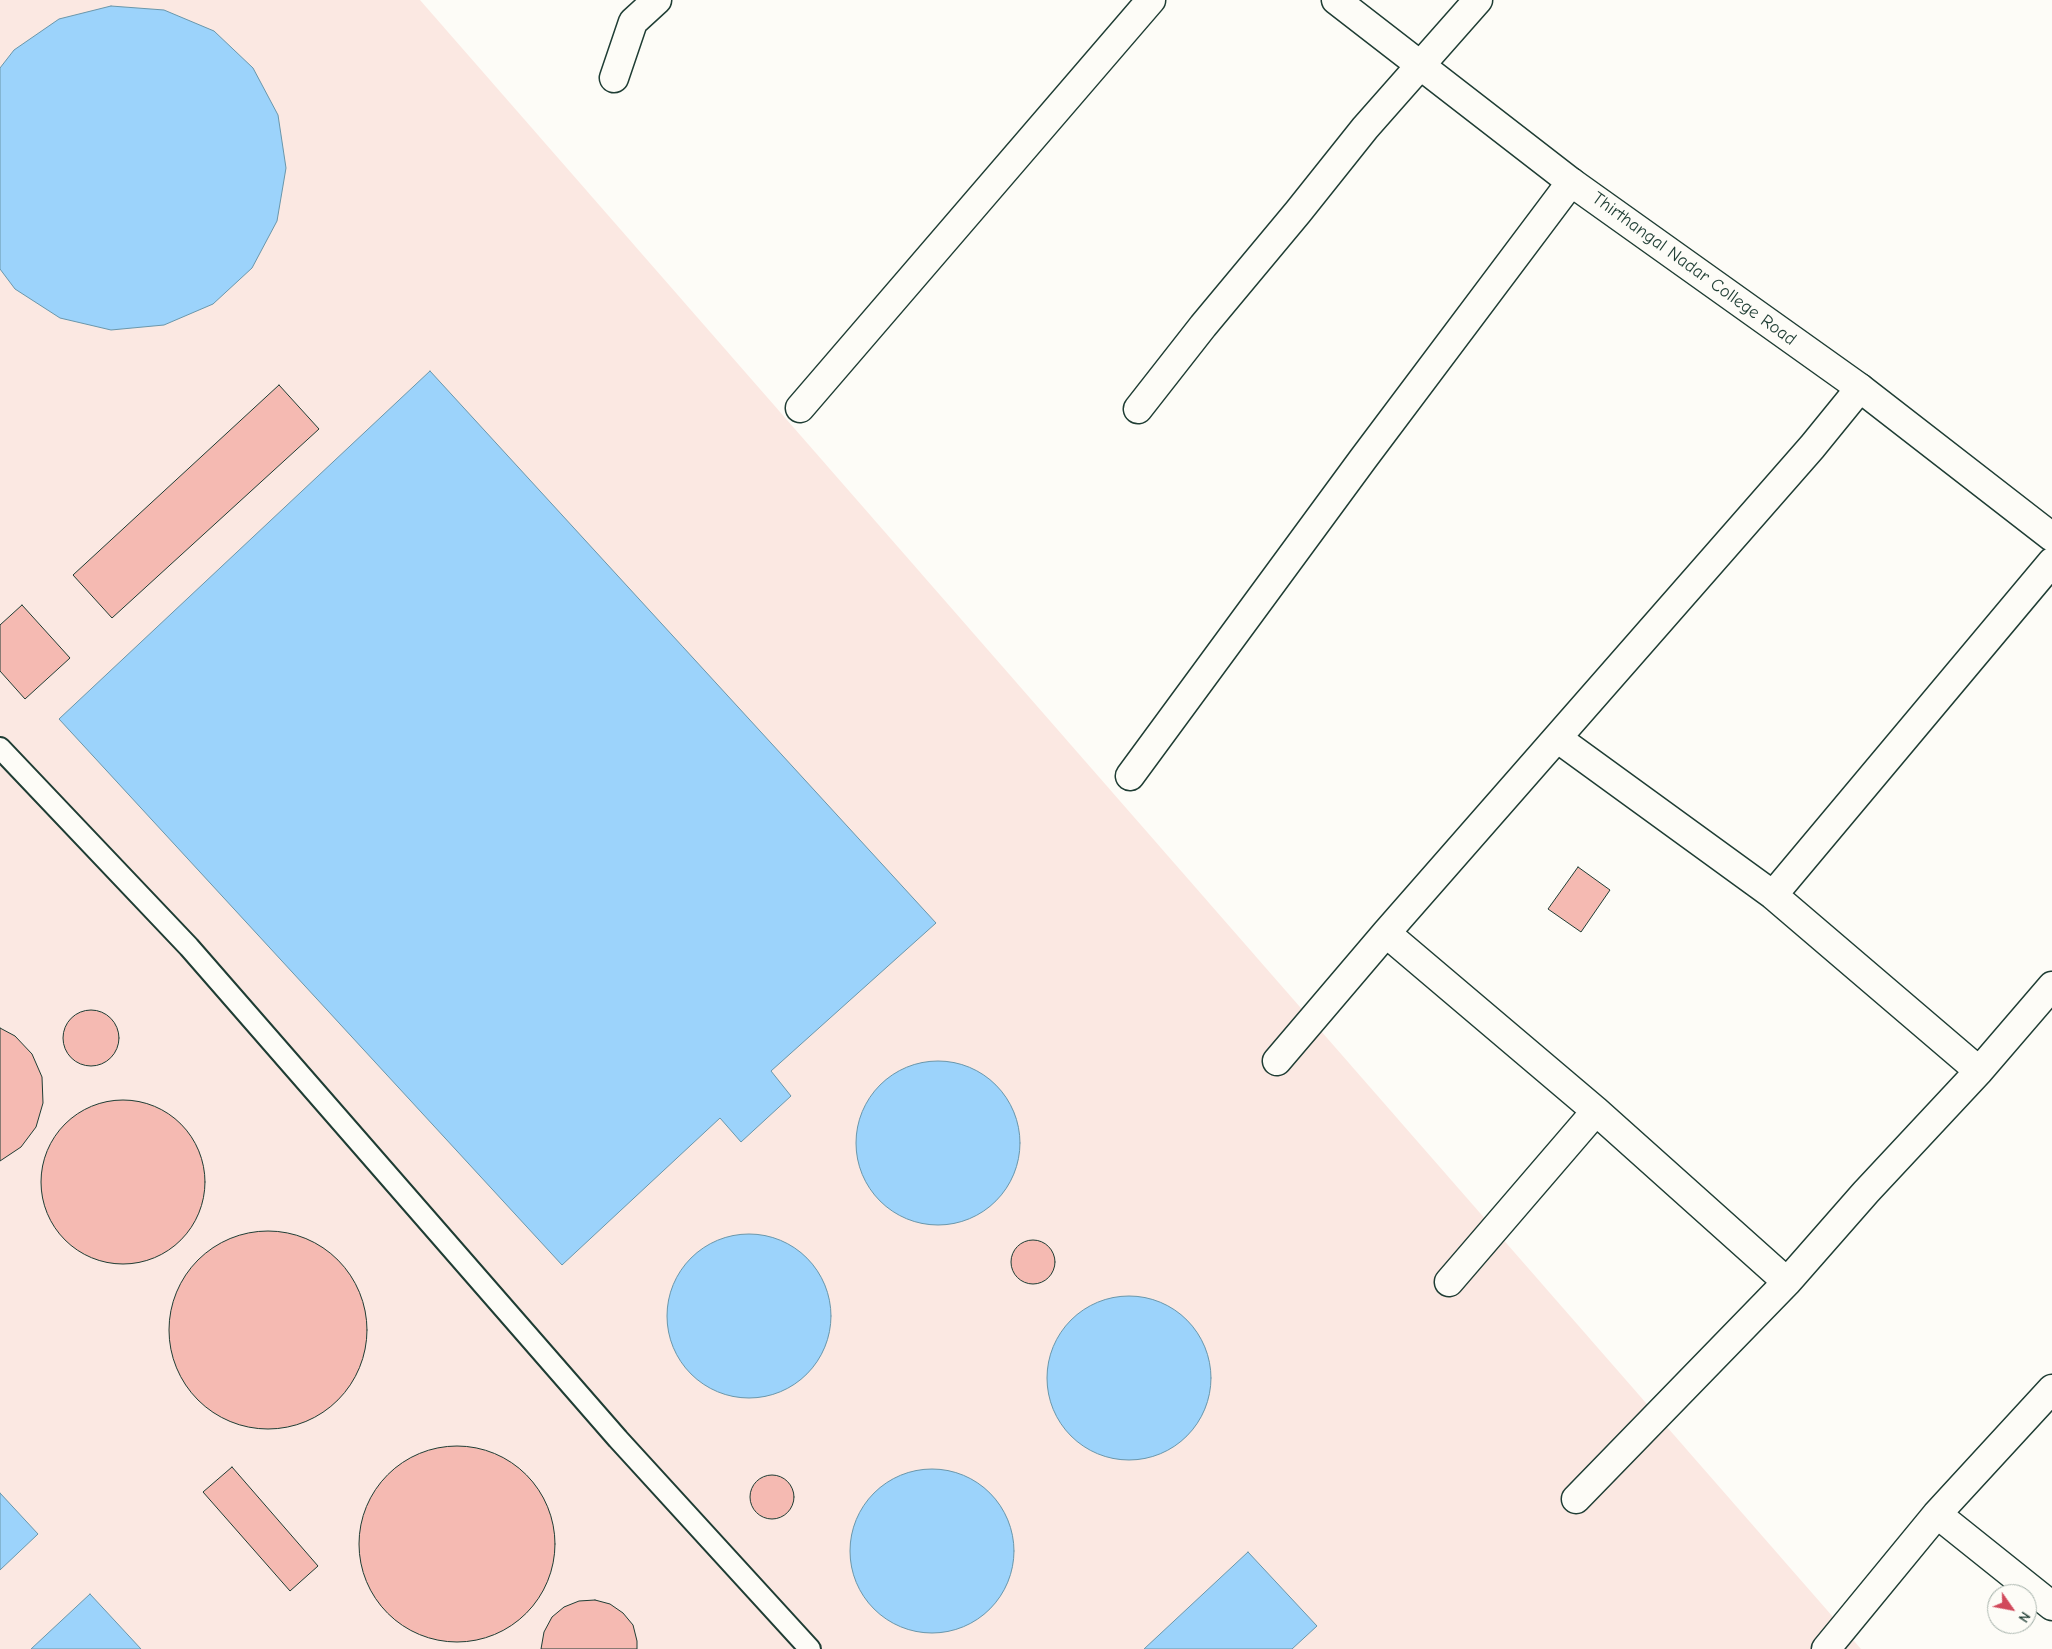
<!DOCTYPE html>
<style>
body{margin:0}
#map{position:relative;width:2052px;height:1649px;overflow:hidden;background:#fdfcf7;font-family:"Comic Neue",sans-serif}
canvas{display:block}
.north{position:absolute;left:1987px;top:1584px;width:50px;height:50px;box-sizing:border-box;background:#fdfcf7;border:1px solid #a4b0a9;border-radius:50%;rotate:123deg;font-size:14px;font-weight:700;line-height:20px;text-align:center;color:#1f3d34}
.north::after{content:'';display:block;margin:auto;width:18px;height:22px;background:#d1495b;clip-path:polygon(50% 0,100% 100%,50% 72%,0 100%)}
</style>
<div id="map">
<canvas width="2052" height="1649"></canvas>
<div class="north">N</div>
</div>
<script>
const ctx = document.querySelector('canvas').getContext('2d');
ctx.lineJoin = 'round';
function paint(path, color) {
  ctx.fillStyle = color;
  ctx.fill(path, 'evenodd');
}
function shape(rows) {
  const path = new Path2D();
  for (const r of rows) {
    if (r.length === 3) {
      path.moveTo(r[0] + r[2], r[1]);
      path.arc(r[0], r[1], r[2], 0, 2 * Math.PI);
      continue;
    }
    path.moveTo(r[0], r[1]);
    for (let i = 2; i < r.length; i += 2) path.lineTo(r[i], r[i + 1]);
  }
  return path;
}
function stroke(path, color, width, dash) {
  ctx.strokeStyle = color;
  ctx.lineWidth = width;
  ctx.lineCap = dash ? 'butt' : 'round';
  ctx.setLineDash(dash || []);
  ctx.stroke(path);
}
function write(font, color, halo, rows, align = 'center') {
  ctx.font = font + ' "Comic Neue",sans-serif';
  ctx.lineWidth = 4.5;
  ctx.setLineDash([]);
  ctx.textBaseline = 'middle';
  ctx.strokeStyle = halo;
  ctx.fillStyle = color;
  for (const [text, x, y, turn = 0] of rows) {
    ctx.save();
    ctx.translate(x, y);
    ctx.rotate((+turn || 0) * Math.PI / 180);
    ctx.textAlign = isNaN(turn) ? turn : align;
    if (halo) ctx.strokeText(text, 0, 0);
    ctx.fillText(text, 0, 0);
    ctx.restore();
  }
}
const built = shape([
 [0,0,420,0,1861,1649,0,1649]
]);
const water = shape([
 [111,6,164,10,214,31,253,68,278,115,286,168,277,221,252,268,213,304,164,325,111,330,60,318,15,289,0,269,0,68,14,50,59,19,111,6],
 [430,371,936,923,771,1071,791,1096,741,1142,720,1118,562,1265,59,719,430,371],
 [938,1143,82],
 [749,1316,82],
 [1129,1378,82],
 [932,1551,82],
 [0,1493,38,1534,0,1570,0,1493],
 [1248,1552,1317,1626,1292,1649,1144,1649,1248,1552],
 [90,1594,141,1649,31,1649,90,1594]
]);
const building = shape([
 [279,385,319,429,112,618,73,575,279,385],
 [22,605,70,658,25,699,0,671,0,625,22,605],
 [1578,867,1610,890,1581,932,1548,909,1578,867],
 [91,1038,28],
 [0,1028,15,1036,32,1054,42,1077,43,1103,36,1127,21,1147,0,1161,0,1028],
 [123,1182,82],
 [268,1330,99],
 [1033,1262,22],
 [457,1544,98],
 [232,1467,318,1566,290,1591,203,1492,232,1467],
 [772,1497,22],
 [595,1600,610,1604,623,1613,633,1625,637,1641,637,1649,541,1649,544,1632,552,1617,564,1607,579,1601,595,1600]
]);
const lane = shape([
 [0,748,189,947,618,1439,810,1649]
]);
const street = shape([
 [614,78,633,22,657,0],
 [800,408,1151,0],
 [1138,409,1203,326,1298,212,1365,128,1478,0],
 [1557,738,1773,895,1979,1071],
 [1130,776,1363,459,1571,182],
 [1773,895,2052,562],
 [1386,933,1596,1111,1787,1282],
 [1277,1061,1386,933,1812,447,1860,388],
 [1449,1282,1596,1111],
 [1576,1499,1787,1282,1866,1192,1979,1071,2052,986],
 [1937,1514,2052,1606],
 [1826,1649,1937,1514,2052,1389]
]);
const secondary = shape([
 [1336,0,1571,182,1860,388,2052,537]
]);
const streetNames = [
 ["Thirthangal Nadar College Road",1694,269,36]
];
paint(built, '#fbe8e2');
paint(water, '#9cd3fb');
stroke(water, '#6a97ab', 1);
paint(building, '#f5bab2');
stroke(building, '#1f3d34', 1);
stroke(lane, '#1f3d34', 24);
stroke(street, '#1f3d34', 31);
stroke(secondary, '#1f3d34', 31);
stroke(lane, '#fdfcf7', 20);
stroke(street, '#fdfcf7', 28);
stroke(secondary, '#fdfcf7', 28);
write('18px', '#1f3d34', '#fdfcf7', streetNames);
</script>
